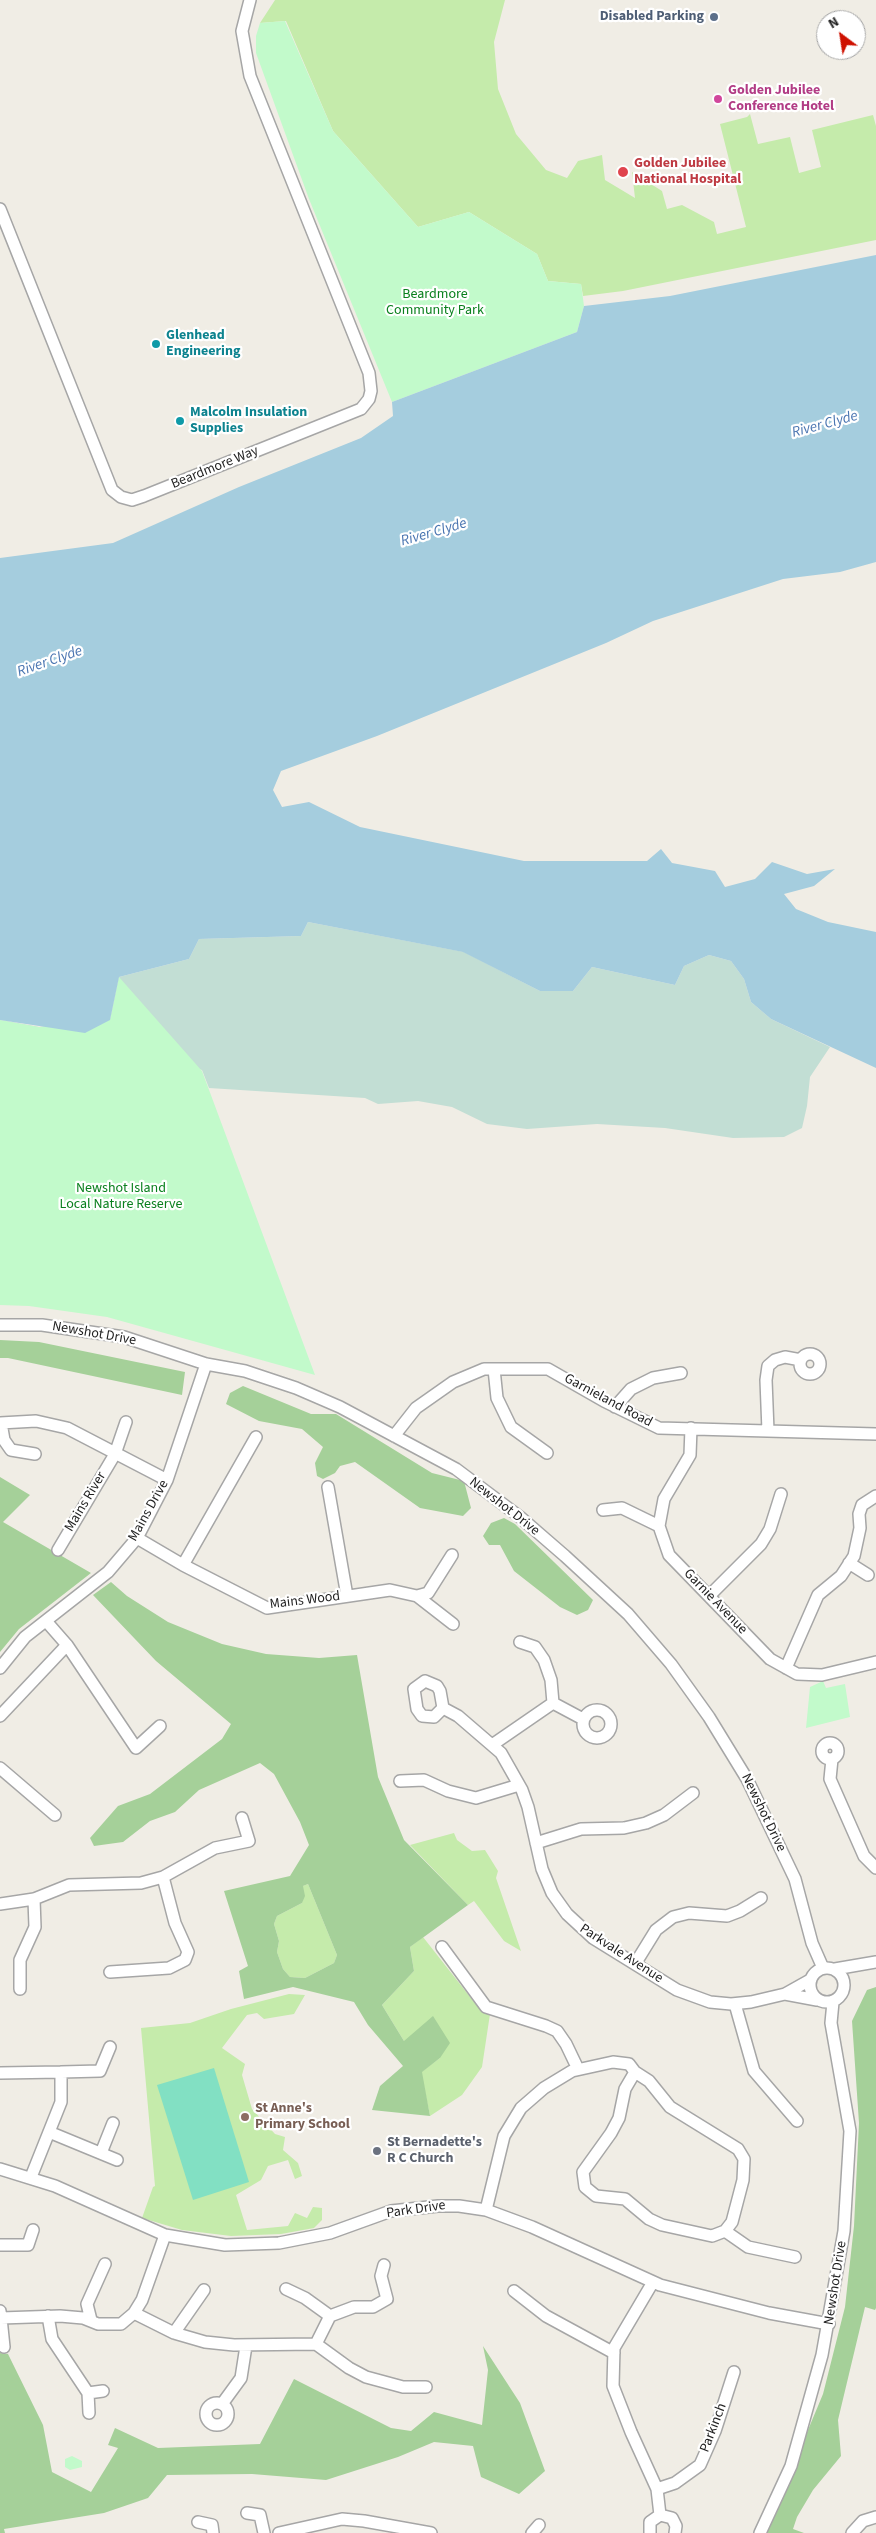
<!DOCTYPE html>
<style>
body{margin:0}
#map{position:relative;width:876px;height:2533px;overflow:hidden;background:#f0ede5;font-family:"Source Sans 3",sans-serif}
canvas{display:block}
.north{position:absolute;left:816px;top:10px;width:50px;height:50px;box-sizing:border-box;background:#fff;border:1px solid #a5a5a5;border-radius:50%;rotate:329deg;font-size:14px;font-weight:700;line-height:20px;text-align:center;color:#1f1f1f}
.north::after{content:'';display:block;margin:auto;width:18px;height:22px;background:#ce1100;clip-path:polygon(50% 0,100% 100%,50% 72%,0 100%)}
</style>
<div id="map">
<canvas width="876" height="2533"></canvas>
<div class="north">N</div>
</div>
<script>
const ctx = document.querySelector('canvas').getContext('2d');
ctx.lineJoin = 'round';
function paint(path, color) {
  ctx.fillStyle = color;
  ctx.fill(path, 'evenodd');
}
function shape(rows) {
  const path = new Path2D();
  for (const r of rows) {
    if (r.length === 3) {
      path.moveTo(r[0] + r[2], r[1]);
      path.arc(r[0], r[1], r[2], 0, 2 * Math.PI);
      continue;
    }
    path.moveTo(r[0], r[1]);
    for (let i = 2; i < r.length; i += 2) path.lineTo(r[i], r[i + 1]);
  }
  return path;
}
function stroke(path, color, width, dash) {
  ctx.strokeStyle = color;
  ctx.lineWidth = width;
  ctx.lineCap = dash ? 'butt' : 'round';
  ctx.setLineDash(dash || []);
  ctx.stroke(path);
}
function write(font, color, halo, rows, align = 'center') {
  ctx.font = font + ' "Source Sans 3",sans-serif';
  ctx.lineWidth = 4.5;
  ctx.setLineDash([]);
  ctx.textBaseline = 'middle';
  ctx.strokeStyle = halo;
  ctx.fillStyle = color;
  for (const [text, x, y, turn = 0] of rows) {
    ctx.save();
    ctx.translate(x, y);
    ctx.rotate((+turn || 0) * Math.PI / 180);
    ctx.textAlign = isNaN(turn) ? turn : align;
    if (halo) ctx.strokeText(text, 0, 0);
    ctx.fillText(text, 0, 0);
    ctx.restore();
  }
}
const grass = shape([
 [275,0,505,0,494,42,498,89,516,134,546,170,567,178,578,161,602,155,605,180,635,198,632,172,662,191,667,209,682,205,714,222,717,234,746,227,720,124,747,117,750,114,758,144,790,137,799,173,821,167,812,130,873,115,876,126,876,240,623,291,583,296,581,284,548,281,537,254,469,212,418,227,333,131,286,21,260,23],
 [454,1833,457,1840,472,1851,485,1850,498,1871,496,1878,521,1951,504,1941,474,1901,468,1905,410,1845],
 [308,1884,337,1955,334,1963,305,1978,290,1977,283,1969,277,1952,279,1941,274,1924,277,1916,302,1903,303,1886],
 [423,1937,478,2007,490,2014,482,2067,462,2095,430,2116,421,2072,440,2058,404,2041,382,2005,414,1971,410,1947],
 [289,1994,305,1995,294,2014,264,2019,257,2013,247,2015,222,2048,245,2064,242,2075,252,2109,275,2134,285,2137,283,2150,298,2163,302,2176,295,2179,288,2160,268,2166,261,2180,236,2195,247,2230,288,2226,295,2213,307,2218,313,2207,322,2208,322,2220,314,2228,281,2234,231,2236,182,2230,142,2218,153,2187,155,2186,141,2028,190,2023,231,2009]
]);
const forest = shape([
 [0,1340,39,1342,185,1372,182,1395,8,1358,0,1358],
 [243,1386,311,1414,336,1414,432,1473,464,1481,471,1508,463,1516,420,1508,355,1462,340,1466,335,1473,323,1479,317,1476,315,1463,323,1447,302,1429,259,1421,226,1404,230,1393],
 [0,1477,30,1495,3,1522,91,1573,19,1629,0,1652],
 [504,1518,515,1524,593,1600,588,1610,577,1615,560,1607,514,1571,500,1545,489,1545,483,1536,491,1523],
 [111,1582,127,1596,168,1622,222,1644,266,1654,319,1658,357,1655,378,1777,404,1840,468,1905,410,1947,414,1971,382,2005,404,2041,433,2016,450,2043,440,2058,422,2072,430,2116,372,2110,380,2086,403,2066,368,2025,354,2002,293,1987,244,1999,239,1971,248,1966,224,1891,290,1876,309,1845,300,1822,274,1774,260,1763,199,1790,175,1812,150,1821,123,1842,94,1846,90,1838,118,1806,150,1794,222,1739,231,1724,156,1661,93,1595],
 [308,1884,337,1955,334,1963,305,1978,290,1977,283,1969,277,1952,279,1941,274,1924,277,1916,302,1903,305,1896,303,1886],
 [876,1987,876,2308,875,2310,865,2307,838,2420,841,2456,813,2490,797,2517,793,2529,804,2533,765,2533,823,2394,845,2307,854,2226,859,2123,852,2021,867,1990],
 [483,2346,520,2403,545,2471,519,2494,481,2477,473,2446,434,2442,398,2457,326,2480,252,2474,167,2475,148,2498,104,2513,4,2529,5,2533,0,2533,0,2353,8,2354,43,2425,52,2472,91,2492,118,2448,108,2445,115,2428,158,2448,260,2444,294,2379,391,2428,411,2431,434,2412,482,2425,488,2370]
]);
const wetland = shape([
 [308,922,464,952,540,991,573,991,592,967,675,985,684,966,709,955,731,961,744,979,751,1002,771,1019,830,1047,810,1077,807,1106,802,1128,784,1137,733,1138,665,1128,597,1124,527,1129,487,1124,452,1107,418,1101,378,1104,365,1098,209,1088,202,1070,0,1020,39,1027,110,1020,119,977,189,959,199,939,301,936]
]);
const park = shape([
 [285,21,333,131,418,227,469,212,537,254,548,281,581,284,584,306,577,332,392,402,309,199,256,53,256,36,260,23],
 [119,977,202,1071,315,1375,107,1317,29,1306,0,1305,0,1020,39,1027,110,1020],
 [823,1681,826,1688,845,1684,850,1717,806,1728,810,1687],
 [72,2456,82,2461,82,2467,70,2470,65,2467,65,2459]
]);
const pitch = shape([
 [214,2068,249,2182,193,2200,157,2085]
]);
const water = shape([
 [876,255,876,562,840,572,783,579,653,621,606,643,377,736,281,771,273,790,282,807,309,802,360,827,524,861,647,861,661,849,672,863,715,871,725,887,755,879,772,862,807,874,835,869,814,886,784,894,796,909,828,922,876,932,876,1068,771,1019,751,1002,744,979,731,961,709,955,684,966,675,985,592,967,573,991,540,991,463,952,308,922,301,936,199,939,189,959,119,977,110,1020,85,1033,0,1020,0,558,113,543,239,487,361,438,393,416,392,402,577,332,584,306,670,296]
]);
const minor = shape([
 [0,209,112,490,121,497,132,500,144,496,361,409,369,399,371,391,369,373,250,76,242,31,250,0],
 [0,1325,42,1325,124,1337,206,1364,245,1371,296,1388,340,1407,456,1469,520,1517,565,1556,628,1614,671,1664,709,1717,747,1779,795,1879,812,1943,823,1968],
 [810,1364,10],
 [494,1369,497,1398,511,1427,547,1453],
 [615,1407,631,1389,653,1378,681,1373],
 [0,1423,36,1421,67,1428,167,1480],
 [1,1423,4,1440,11,1450,35,1454],
 [691,1428,690,1455,664,1499,659,1526,669,1555,770,1659,797,1674,822,1675,876,1662],
 [768,1431,766,1380,768,1366,775,1360,785,1357,801,1360],
 [394,1436,416,1408,453,1382,484,1369,548,1369,604,1401,659,1428,876,1434],
 [328,1487,347,1596],
 [603,1510,622,1508,659,1526],
 [137,1538,183,1565,267,1608,390,1590,417,1596,428,1593,452,1555],
 [58,1550,115,1454,126,1422],
 [849,1563,868,1575],
 [183,1565,256,1437],
 [417,1596,453,1624],
 [709,1596,761,1544,770,1529,781,1494],
 [46,1621,67,1645],
 [0,1668,25,1637,108,1572,137,1538,167,1480,206,1364],
 [786,1668,818,1595,841,1576,854,1556,860,1528,859,1514,862,1505,876,1496],
 [425,1681,437,1686,440,1691,443,1708,434,1717,422,1716,417,1709,414,1689,425,1681],
 [553,1703,583,1719],
 [443,1708,458,1716,501,1753,522,1790,528,1807,542,1869,552,1893,567,1914,593,1938,677,1990,710,2002,731,2004,751,2002,785,1994,810,1980],
 [597,1724,14],
 [0,1716,67,1645,136,1748,160,1726],
 [830,1751,8],
 [492,1745,553,1703,551,1680,544,1660,535,1647,520,1642],
 [832,1759,830,1779,864,1856,876,1868],
 [0,1768,55,1815],
 [400,1781,424,1780,448,1791,476,1798,519,1785],
 [536,1843,581,1829,624,1828,646,1823,664,1815,693,1793],
 [0,1904,34,1899,69,1885,141,1883,163,1877,215,1848,249,1841,242,1818],
 [442,1947,486,2007,546,2026,557,2031,566,2044,578,2069],
 [635,1964,656,1930,673,1917,689,1913,727,1916,740,1911,761,1898],
 [827,1985,17],
 [835,1969,876,1962],
 [110,1972,169,1968,185,1960,188,1952,175,1923,163,1877],
 [20,1989,20,1960,35,1927,34,1899],
 [785,1994,817,2000],
 [735,2004,754,2071,797,2121],
 [0,2073,61,2072],
 [49,2132,117,2160],
 [101,2153,113,2123],
 [0,2169,55,2186,165,2235,225,2245,279,2243,330,2233,391,2211,438,2206,459,2206,486,2210,532,2227,660,2285,769,2313,829,2324],
 [31,2177,61,2102,61,2072,100,2071,110,2047],
 [486,2210,504,2136,521,2108,544,2088,572,2071,613,2062,629,2064,635,2072,649,2081,670,2107,738,2149,744,2159,743,2180,732,2222,725,2231,712,2236,662,2225,649,2219,625,2199,596,2196,585,2187,583,2172,611,2133,619,2118,625,2089,635,2072],
 [725,2231,748,2247,795,2257],
 [0,2245,28,2245,33,2230],
 [653,2282,614,2348,613,2386,631,2432,657,2489,660,2515],
 [286,2289,305,2298,330,2316],
 [514,2291,546,2316,614,2353],
 [0,2311,1,2318,60,2316,83,2318,98,2324,121,2324,134,2313,142,2300,165,2235],
 [134,2313,174,2333,205,2342,234,2345,316,2344,330,2316,354,2307,373,2307,387,2299,381,2276,384,2265],
 [48,2316,52,2339,88,2393,89,2413],
 [1,2318,4,2347],
 [91,2320,87,2304,105,2264],
 [174,2333,204,2290],
 [316,2344,349,2368,366,2377,403,2387,426,2387],
 [88,2393,103,2391],
 [217,2414,11],
 [222,2404,241,2378,246,2346],
 [657,2489,675,2483,700,2465,715,2431,734,2372],
 [247,2513,260,2515,264,2533],
 [198,2522,212,2525,213,2533],
 [279,2533,342,2519,364,2521,431,2533],
 [532,2533,539,2525],
 [650,2533,650,2522,660,2515,672,2518,676,2526,675,2533],
 [760,2533,791,2466,822,2355,844,2231,850,2131,831,2023,833,2002],
 [852,2533,863,2521,876,2517]
]);
const markers = [
 [714,17,5,"#5c6f8a"],
 [718,99,5,"#d1479c"],
 [623,172,6,"#e0444e"],
 [156,344,5,"#0f9aa8"],
 [180,421,5,"#0f9aa8"],
 [245,2117,5,"#8d6e63"],
 [377,2151,5,"#6b7280"]
];
const serviceNames = [
 ["Disabled Parking",704,17]
];
const hotelNames = [
 ["Golden Jubilee",728,91],
 ["Conference Hotel",728,107]
];
const healthNames = [
 ["Golden Jubilee",634,164],
 ["National Hospital",634,180]
];
const parkNames = [
 ["Beardmore",435,295],
 ["Community Park",435,311],
 ["Newshot Island",121,1189],
 ["Local Nature Reserve",121,1205]
];
const cultureNames = [
 ["Glenhead",166,336],
 ["Engineering",166,352],
 ["Malcolm Insulation",190,413],
 ["Supplies",190,429]
];
const streetNames = [
 ["Beardmore Way",215,468,-22],
 ["Newshot Drive",94,1334,10],
 ["Garnieland Road",608,1401,28],
 ["Mains River",86,1502,-59],
 ["Newshot Drive",504,1507,38],
 ["Mains Drive",149,1511,-61],
 ["Mains Wood",305,1601,-7],
 ["Garnie Avenue",715,1602,46],
 ["Newshot Drive",763,1813,64],
 ["Parkvale Avenue",621,1954,33],
 ["Park Drive",416,2210,-8],
 ["Newshot Drive",836,2283,-81],
 ["Parkinch",714,2428,-69]
];
const educationNames = [
 ["St Anne's",255,2109],
 ["Primary School",255,2125]
];
const worshipNames = [
 ["St Bernadette's",387,2143],
 ["R C Church",387,2159]
];
const waterNames = [
 ["River Clyde",825,425,-15],
 ["River Clyde",434,533,-16],
 ["River Clyde",50,662,-19]
];
paint(grass, '#c5ebab');
paint(forest, '#a5d099');
paint(wetland, '#c2ded4');
paint(park, '#c2facb');
paint(pitch, '#82e0c3');
paint(water, '#a5cdde');
stroke(minor, '#a6a6a6', 14);
stroke(minor, '#fff', 11);
for (const [x, y, r, color] of markers) {
  const dot = new Path2D();
  dot.arc(x, y, r, 0, 2 * Math.PI);
  ctx.fillStyle = color;
  ctx.fill(dot);
  stroke(dot, '#fff', 2);
}
write('bold 14px', '#4e5e75', '#fff', serviceNames, 'right');
write('bold 14px', '#b23c85', '#fff', hotelNames, 'left');
write('bold 14px', '#be3a42', '#fff', healthNames, 'left');
write('14px', '#0a801e', '#fff', parkNames);
write('bold 14px', '#0d838f', '#fff', cultureNames, 'left');
write('14px', '#1f1f1f', '#fff', streetNames);
write('bold 14px', '#785e54', '#fff', educationNames, 'left');
write('bold 14px', '#5b616d', '#fff', worshipNames, 'left');
write('italic 15px', '#4a75b1', '#fff', waterNames);
</script>
